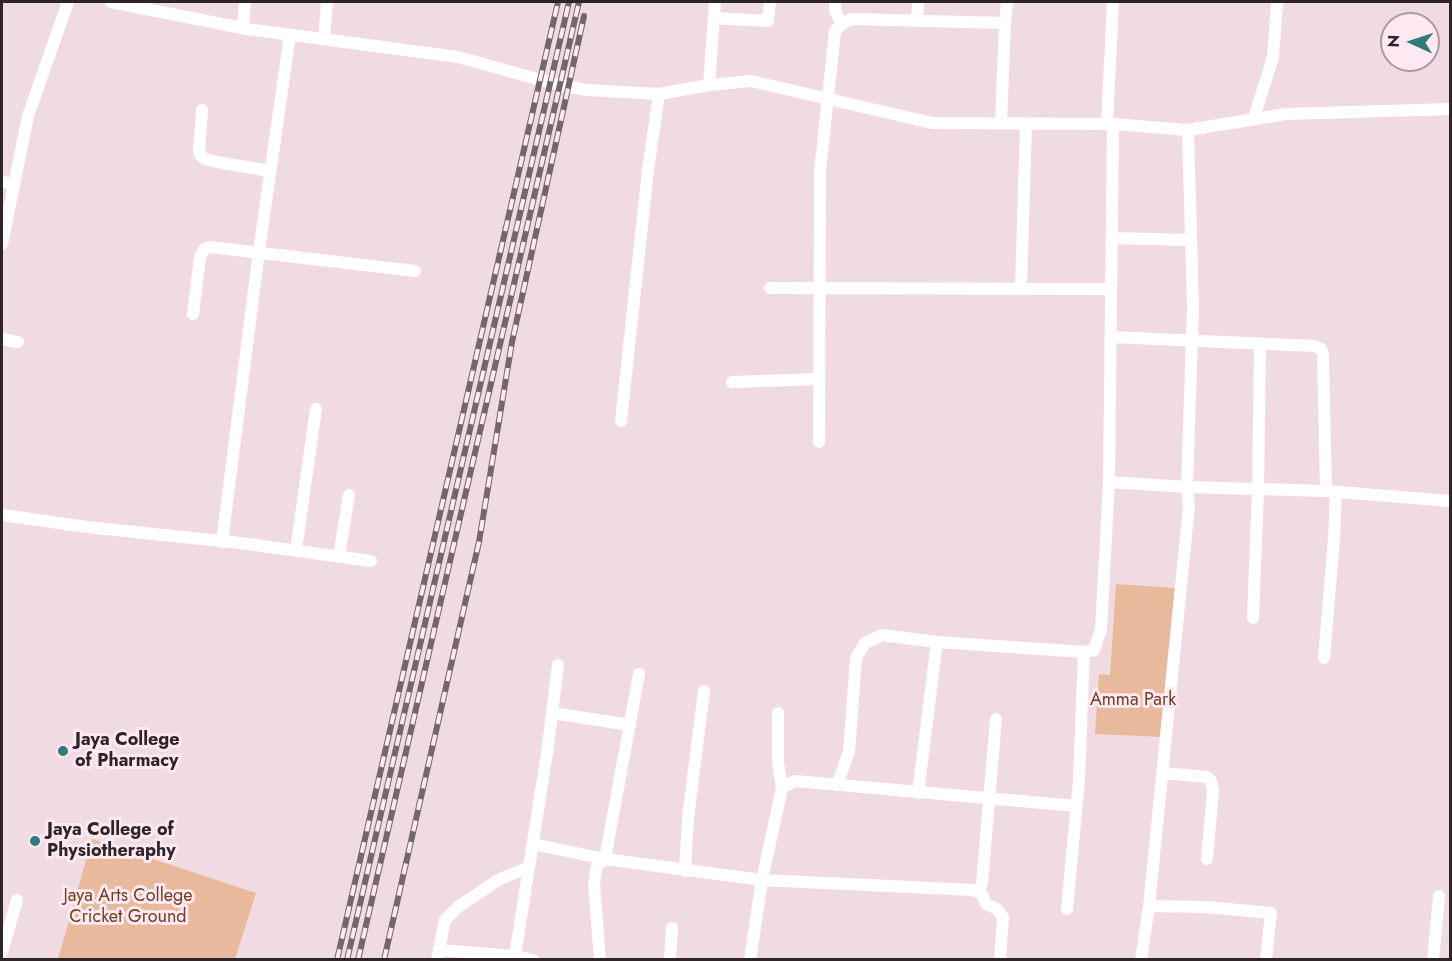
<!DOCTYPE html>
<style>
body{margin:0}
#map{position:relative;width:1452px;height:961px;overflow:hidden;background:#f1dbe3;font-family:Jost,sans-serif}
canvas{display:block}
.frame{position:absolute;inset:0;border:3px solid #2d2529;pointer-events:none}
.north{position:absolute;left:1380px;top:12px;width:60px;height:60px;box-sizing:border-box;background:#fee8f1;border:2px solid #aa9aa1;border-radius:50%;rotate:273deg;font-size:16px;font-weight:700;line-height:24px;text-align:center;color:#2d2529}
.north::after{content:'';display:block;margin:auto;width:21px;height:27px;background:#307a7a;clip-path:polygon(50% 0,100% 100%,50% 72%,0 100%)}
</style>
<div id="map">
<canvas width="1452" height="961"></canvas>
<div class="frame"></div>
<div class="north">N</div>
</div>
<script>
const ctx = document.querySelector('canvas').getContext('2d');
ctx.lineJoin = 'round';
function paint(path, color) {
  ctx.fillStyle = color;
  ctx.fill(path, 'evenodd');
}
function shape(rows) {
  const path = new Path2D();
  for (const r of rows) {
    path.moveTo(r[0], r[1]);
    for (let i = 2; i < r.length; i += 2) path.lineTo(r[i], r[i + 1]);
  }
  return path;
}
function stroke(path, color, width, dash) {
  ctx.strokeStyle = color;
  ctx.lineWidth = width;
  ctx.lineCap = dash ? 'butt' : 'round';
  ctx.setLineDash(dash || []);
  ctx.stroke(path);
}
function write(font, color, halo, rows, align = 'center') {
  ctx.font = font + ' Jost,sans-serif';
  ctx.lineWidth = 6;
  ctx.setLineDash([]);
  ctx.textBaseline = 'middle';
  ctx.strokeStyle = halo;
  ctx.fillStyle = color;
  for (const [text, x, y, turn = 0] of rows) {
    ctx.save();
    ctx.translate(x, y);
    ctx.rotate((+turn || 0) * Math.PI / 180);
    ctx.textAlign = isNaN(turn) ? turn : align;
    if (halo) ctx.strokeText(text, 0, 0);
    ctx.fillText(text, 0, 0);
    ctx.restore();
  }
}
const green = shape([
 [1116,584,1175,588,1163,737,1095,734,1099,674,1110,675],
 [92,839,256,893,235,959,58,959]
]);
const minor = shape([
 [111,2,247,29,458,57,559,85,587,90,659,94,709,85,751,81,932,123,1113,124,1188,130,1286,114,1450,109],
 [835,2,835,11,842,24],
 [714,18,768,21,770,2],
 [917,21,918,2],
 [1005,23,1007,2],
 [243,28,245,2],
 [324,39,327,2],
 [709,85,715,2],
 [202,110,199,151,201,156,205,159,217,162,270,171],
 [1254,118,1273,57,1277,2],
 [1107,124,1113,2],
 [1113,124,1109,482,1187,487,1189,506,1149,906,1141,960],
 [1188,130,1193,307,1187,487,1326,491,1450,501],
 [2,182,14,184],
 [1112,238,1190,240],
 [2,244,28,116,68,2],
 [1021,287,1026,124],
 [770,288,1111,289],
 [193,314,200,258,204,249,210,247,415,271],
 [1111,337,1314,346,1321,349,1323,354,1326,491],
 [2,339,18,342],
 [732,382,819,379],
 [621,421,648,170,659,94],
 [819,442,820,172,835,31,842,24,852,19,1005,23,1001,123],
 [2,515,87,527,240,543,371,561],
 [222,542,259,251,290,35],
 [296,550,316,409],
 [339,556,349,495],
 [1253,618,1258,489,1260,344],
 [1324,658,1334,538,1336,492],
 [552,713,630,725],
 [778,713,778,763,782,788],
 [1162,773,1207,777,1211,781,1213,790,1207,859],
 [837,785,849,752,856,658,865,643,882,635,937,642,1084,652,1094,650,1101,630,1109,482],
 [918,793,937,642],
 [533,844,605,859,762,880,973,890,982,894,986,904,997,909,1003,917,1000,960],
 [685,871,688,818,704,691],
 [982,884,996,719],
 [1149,906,1206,907,1271,913,1266,960],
 [1067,909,1079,780,1084,652],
 [439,950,515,956,533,960],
 [2,952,17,900],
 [515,956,547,753,558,665],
 [437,960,445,920,458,907,498,880,529,867],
 [600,960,594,883,597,865,605,859,639,674],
 [670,960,672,928],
 [750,960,762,880,782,788,795,781,1076,806],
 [1433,960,1439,896]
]);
const rail = shape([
 [337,960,558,2],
 [347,960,569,2],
 [358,960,579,2],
 [384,960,479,542,512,342,584,16]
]);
const markers = [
 [63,751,6,"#307a7a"],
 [35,841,6,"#307a7a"]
];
const parkNames = [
 ["Amma Park",1133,701],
 ["Jaya Arts College",128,897],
 ["Cricket Ground",128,918]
];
const poiNames = [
 ["Jaya College",75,741],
 ["of Pharmacy",75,762],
 ["Jaya College of",47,831],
 ["Physiotheraphy",47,852]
];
paint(green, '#e9b99b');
stroke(minor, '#fff', 12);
stroke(rail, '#73666c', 6);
stroke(rail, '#fee8f1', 4, [11]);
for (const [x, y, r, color] of markers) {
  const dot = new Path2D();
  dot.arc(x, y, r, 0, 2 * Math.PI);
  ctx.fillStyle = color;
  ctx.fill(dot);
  stroke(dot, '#fee8f1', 2);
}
write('18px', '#71401e', '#fee8f1', parkNames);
write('bold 18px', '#2d2529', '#fee8f1', poiNames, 'left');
</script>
